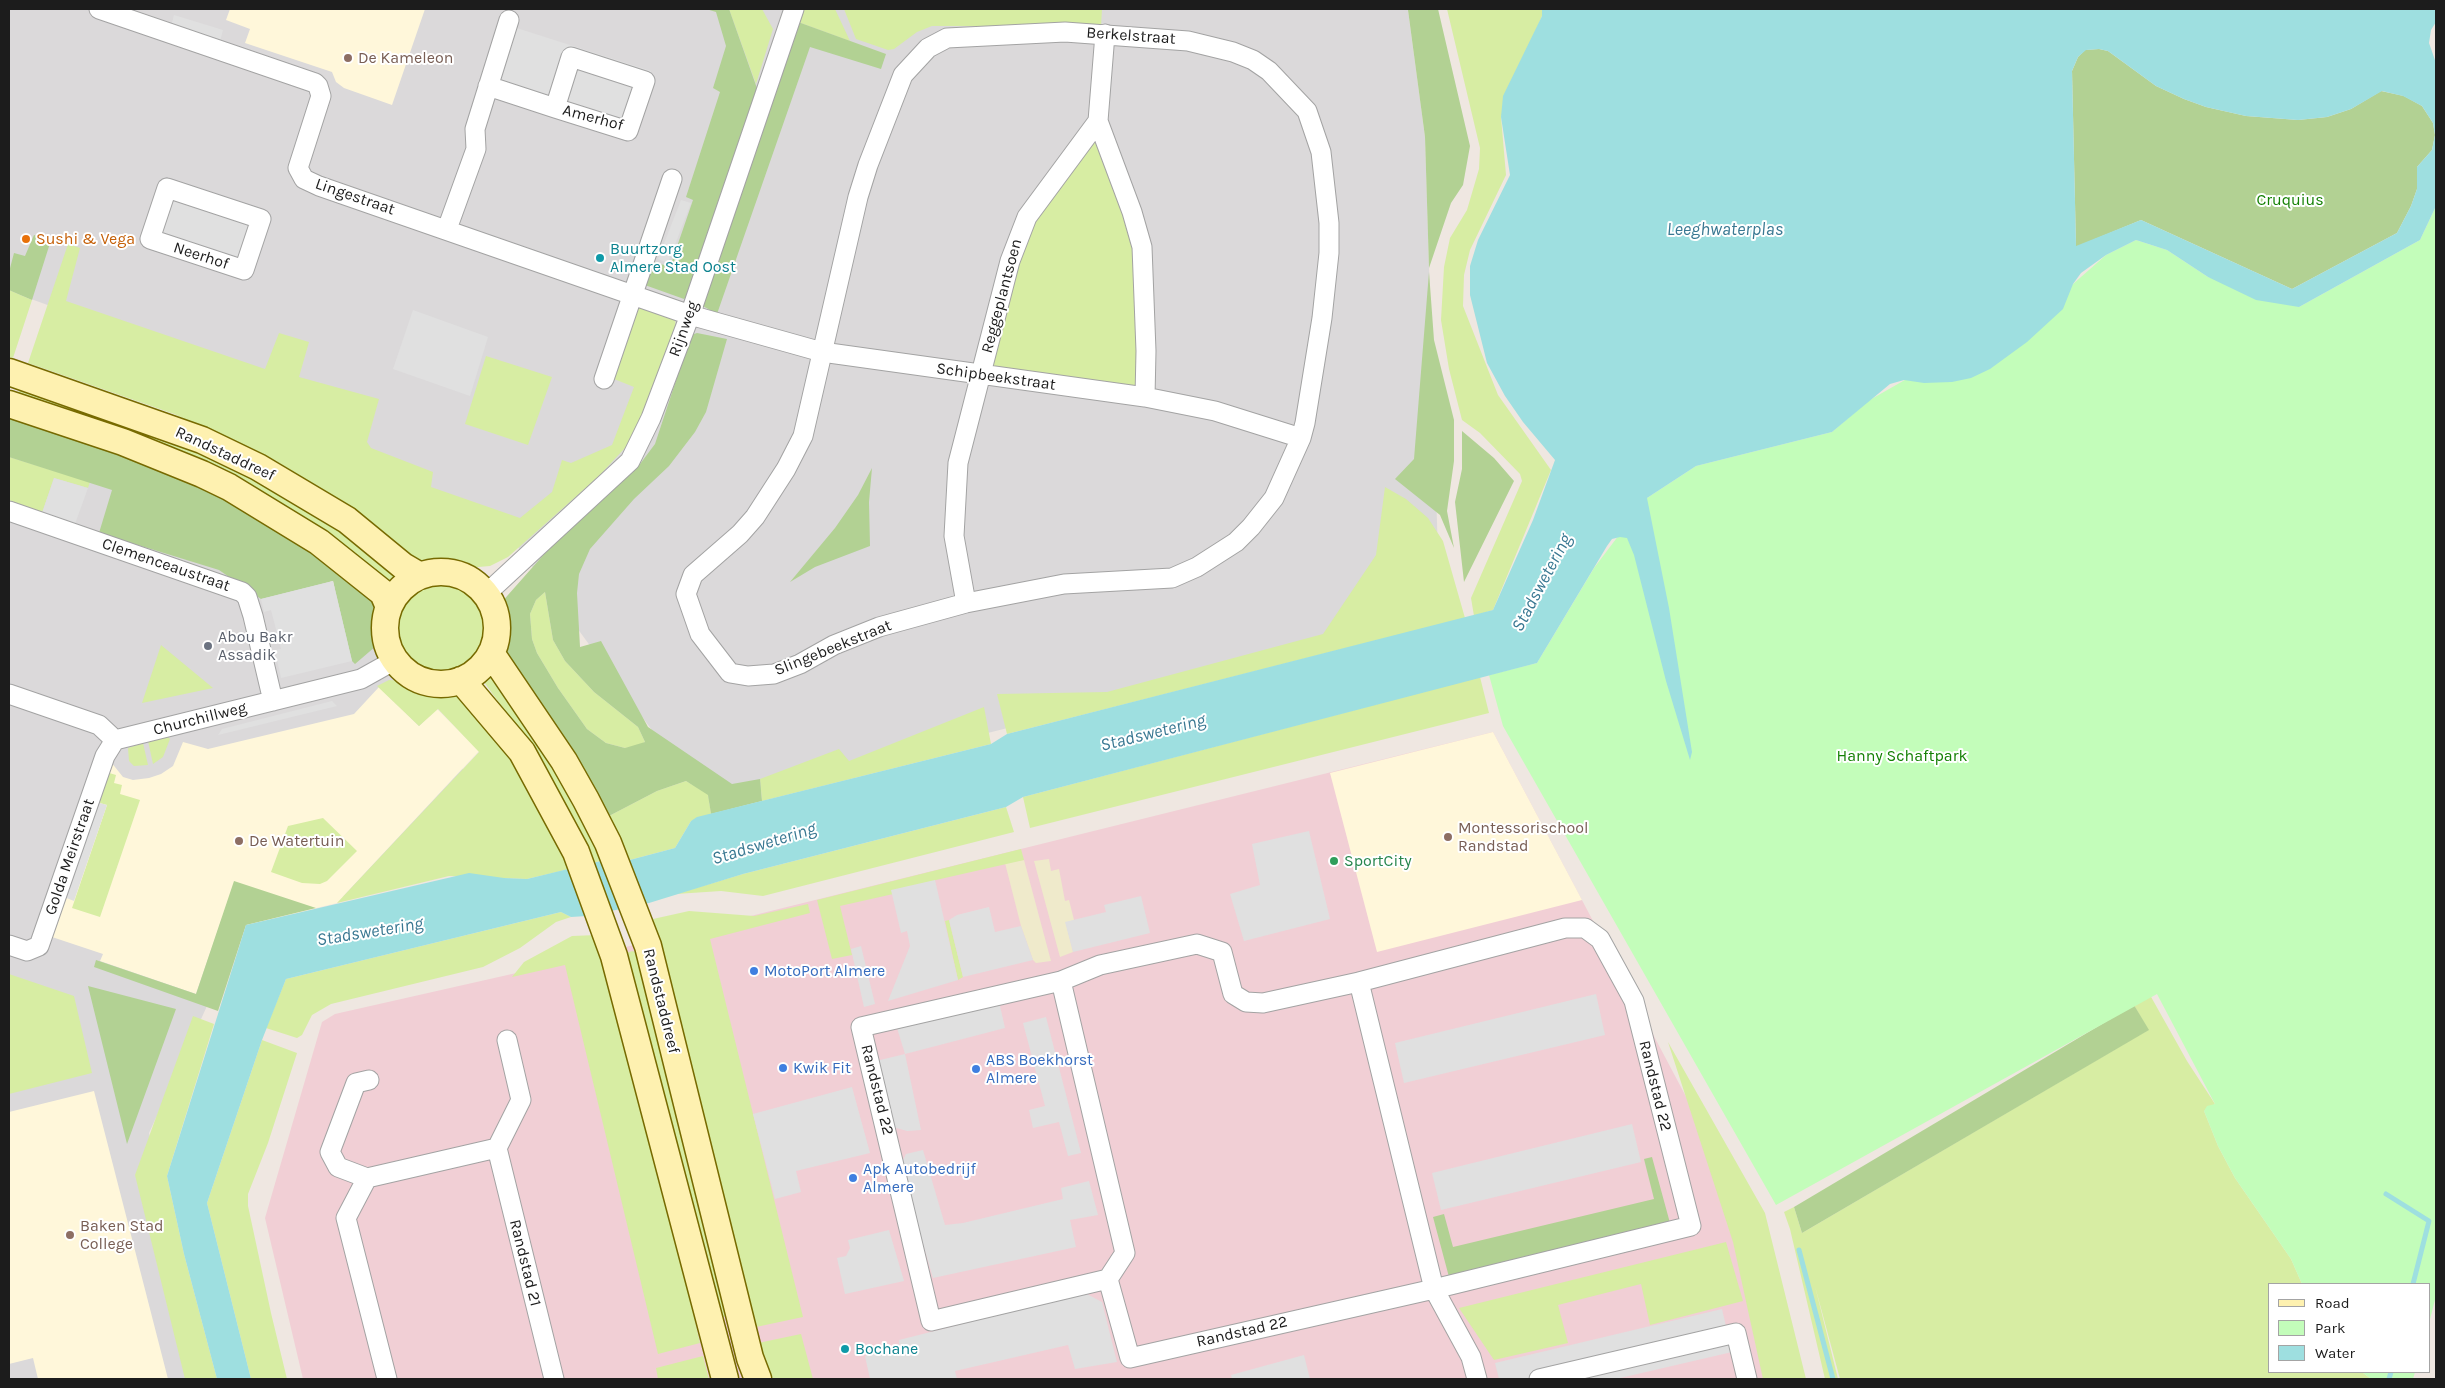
<!DOCTYPE html>
<style>
body{margin:0}
#map{position:relative;width:2445px;height:1388px;overflow:hidden;background:#efe7e1;font-family:Karla,sans-serif}
canvas{display:block}
.frame{position:absolute;inset:0;border:10px solid #1c1c1c;pointer-events:none}
.legend{position:absolute;left:2268px;top:1283px;width:162px;height:90px;box-sizing:border-box;background:#fff;border:1px solid #a4a4a4;margin:0;padding:6px 9px;list-style:none;font-size:15px;color:#1c1c1c}
.legend li{display:flex;align-items:center;gap:10px;height:25px}
.legend b{width:25px;border:1px solid #a4a4a4}
</style>
<div id="map">
<canvas width="2445" height="1388"></canvas>
<div class="frame"></div>
<ul class="legend">
<li><b style="height:6px;background:#fef1b0"></b>Road</li>
<li><b style="height:14px;background:#c3fdba"></b>Park</li>
<li><b style="height:14px;background:#9edfe0"></b>Water</li>
</ul>
</div>
<script>
const ctx = document.querySelector('canvas').getContext('2d');
ctx.lineJoin = 'round';
function paint(path, color) {
  ctx.fillStyle = color;
  ctx.fill(path, 'evenodd');
}
function shape(rows) {
  const path = new Path2D();
  for (const r of rows) {
    if (r.length === 3) {
      path.moveTo(r[0] + r[2], r[1]);
      path.arc(r[0], r[1], r[2], 0, 2 * Math.PI);
      continue;
    }
    path.moveTo(r[0], r[1]);
    for (let i = 2; i < r.length; i += 2) path.lineTo(r[i], r[i + 1]);
  }
  return path;
}
function stroke(path, color, width, dash) {
  ctx.strokeStyle = color;
  ctx.lineWidth = width;
  ctx.lineCap = dash ? 'butt' : 'round';
  ctx.setLineDash(dash || []);
  ctx.stroke(path);
}
function write(font, color, halo, rows, align = 'center') {
  ctx.font = font + ' Karla,sans-serif';
  ctx.lineWidth = 4;
  ctx.setLineDash([]);
  ctx.textBaseline = 'middle';
  ctx.strokeStyle = halo;
  ctx.fillStyle = color;
  for (const [text, x, y, turn = 0] of rows) {
    ctx.save();
    ctx.translate(x, y);
    ctx.rotate((+turn || 0) * Math.PI / 180);
    ctx.textAlign = isNaN(turn) ? turn : align;
    if (halo) ctx.strokeText(text, 0, 0);
    ctx.fillText(text, 0, 0);
    ctx.restore();
  }
}
const residential = shape([
 [9,9,1408,10,1425,137,1440,619,706,804,506,531,350,464,342,412,9,291],
 [9,440,292,535,417,690,465,773,482,857,244,925,149,1133,200,1379,9,1379]
]);
const commercial = shape([
 [1493,732,1764,1244,1794,1379,303,1379,265,1218,322,1022,335,1014,565,962]
]);
const education = shape([
 [230,9,425,9,392,105,344,88,336,82,332,72,245,43,250,29,226,20],
 [379,687,419,726,437,709,479,751,337,903,246,925,222,918,196,994,100,961,103,954,52,937,111,762,123,777,133,780,149,778,161,774,173,766,183,742,208,749,354,714],
 [1493,732,1582,900,1377,952,1330,773],
 [94,1091,168,1379,38,1379,33,1358,9,1364,9,1112]
]);
const farmland = shape([
 [1049,859,1051,871,1059,869,1065,901,1069,900,1074,920,1066,923,1073,952,1060,957,1034,861],
 [1024,860,1051,961,1036,963,1033,960,1021,926,1005,863]
]);
const grass = shape([
 [729,9,762,9,773,29,756,84],
 [802,9,835,9,850,41,798,22],
 [844,9,1102,9,1101,26,932,26,917,32,894,49,888,50,856,39],
 [1447,9,1542,9,1542,16,1501,117,1506,175,1470,250,1464,275,1463,306,1498,395,1551,470,1493,610,1474,616,1471,598,1522,481,1520,474,1480,433,1462,420,1449,369,1441,320,1444,267,1450,238,1467,210,1479,169,1480,148],
 [1097,135,1135,249,1139,387,994,369,991,364,1027,225],
 [68,244,80,248,66,301,265,369,279,333,309,342,299,377,379,399,367,442,371,448,433,472,431,487,520,518,552,492,562,460,571,463,612,445,634,387,614,379,637,303,675,319,676,329,637,435,598,477,508,557,490,566,467,568,448,562,437,561,422,564,356,512,278,462,174,414,28,363],
 [9,290,32,300,13,358,9,357],
 [486,356,552,377,528,445,465,424],
 [21,385,154,428,283,487,401,575,390,586,17,396],
 [9,457,90,482,88,488,54,478,42,513,9,500],
 [1385,487,1406,499,1428,518,1443,541,1465,618,1007,734,997,694,1107,692,1323,634,1376,555],
 [443,629,46],
 [545,592,553,640,565,661,594,692,638,727,645,742,635,747,625,748,606,743,587,729,558,688,537,653,532,639,530,614,536,600],
 [161,645,213,688,142,703],
 [491,671,535,734,605,860,592,863,571,813,524,737,481,678],
 [1480,677,1489,713,1030,828,1023,797],
 [389,680,403,681,426,691,462,691,503,739,574,868,527,879,449,876,337,903,479,752,438,709,419,726,377,686],
 [984,707,991,744,762,801,760,779,839,749,849,761],
 [168,737,170,739,163,757,153,764,148,741],
 [143,743,148,765,134,766,129,761,128,748],
 [106,772,116,775,114,783,122,785,120,794,140,800,100,917,72,908,107,805,96,802],
 [686,781,708,794,711,814,691,821,675,848,626,861,615,827,609,816,657,791],
 [1006,807,1014,832,763,896,721,891,676,894,743,874],
 [323,818,357,851,327,881,320,884,302,883,271,872,288,826],
 [1021,849,1024,860,936,880,911,890,840,906,852,955,832,959,817,900],
 [808,904,810,913,710,939,803,1317,756,1327,653,919,689,911,754,916],
 [561,912,571,917,556,922,520,948,483,967,331,1004,312,1015,302,1035,297,1038,266,1028,286,979],
 [949,920,963,977,958,980,945,921],
 [597,935,655,1144,700,1343,658,1354,565,965,512,977,524,962,572,936],
 [633,951,640,956,731,1316,714,1318,625,953],
 [9,974,74,996,92,1073,9,1094],
 [2150,995,2187,1061,2215,1104,2204,1111,2218,1146,2235,1178,2291,1259,2302,1284,2269,1284,2269,1372,2362,1372,2371,1379,1840,1379,1815,1286,1838,1379,1825,1379,1790,1229,1784,1212,1794,1207,1802,1233,2148,1030,2134,1005],
 [193,1016,214,1024,167,1176,184,1254,217,1379,185,1379,135,1175],
 [262,1040,297,1053,268,1143,248,1194,248,1206,271,1313,287,1379,251,1379,207,1203],
 [1668,1042,1765,1213,1806,1379,1763,1379,1733,1242],
 [1726,1242,1743,1301,1650,1325,1641,1284,1558,1305,1568,1343,1494,1360,1459,1308],
 [801,1334,813,1379,769,1379,758,1343],
 [703,1356,709,1379,658,1379,656,1368]
]);
const forest = shape([
 [706,9,729,9,759,94,690,293,684,299,642,284,652,261,670,267,693,200,686,197,720,92,713,88,726,46,716,12],
 [1404,9,1438,9,1470,146,1463,185,1451,203,1429,268,1425,137,1408,10],
 [798,22,886,54,881,69,810,47,717,314,701,305],
 [2099,49,2108,51,2156,86,2184,99,2206,107,2246,116,2298,120,2327,117,2351,109,2381,91,2404,96,2422,106,2433,123,2435,135,2432,150,2417,167,2417,189,2411,206,2397,233,2292,289,2141,220,2076,247,2072,71,2078,57,2085,50],
 [34,235,51,240,32,300,9,290,9,272,14,253,25,256],
 [1429,272,1434,340,1454,420,1454,461,1447,511,1454,548,1440,515,1395,479,1414,459],
 [697,333,727,339,706,412,695,432,669,466,634,499,590,549,579,574,577,593,580,647,601,641,648,727,732,784,760,779,762,801,711,814,708,795,686,781,657,791,609,816,577,760,501,656,504,626,500,604,569,526,640,464,655,444,691,335],
 [545,592,553,640,565,661,594,692,638,727,645,742,625,748,606,743,587,729,558,688,537,653,532,639,530,614,536,600],
 [11,416,207,485,307,544,368,590,378,611,376,646,355,664,352,661,333,581,261,599,219,570,99,533,112,490,9,457,9,424],
 [1462,431,1494,458,1514,481,1464,582,1455,502,1462,469],
 [872,468,869,502,870,546,815,567,790,582,835,528,858,495],
 [234,881,316,908,246,925,218,1011,94,967,96,960,196,994],
 [88,986,176,1009,127,1144],
 [2134,1005,2149,1030,1802,1233,1794,1207],
 [1652,1157,1670,1223,1449,1277,1433,1217,1444,1214,1453,1247,1654,1199,1644,1159]
]);
const park = shape([
 [2436,206,2436,1296,2429,1323,2429,1284,2302,1284,2291,1259,2235,1178,2218,1146,2204,1111,2207,1106,2215,1104,2157,994,1776,1205,1503,726,1489,675,1537,663,1594,568,1647,498,1696,466,1832,432,1868,401,2073,284,2106,255,2136,240,2167,250,2208,277,2299,307,2420,240],
 [2362,1372,2415,1372,2413,1379,2371,1379]
]);
const parking = shape([
 [174,15,223,30,220,42,171,27],
 [501,23,651,71,629,137,480,89],
 [165,183,269,216,248,281,145,246],
 [681,200,691,203,668,263,658,259],
 [413,310,488,337,470,396,393,369],
 [54,478,88,488,75,524,42,513],
 [333,581,352,661,281,678,275,650,281,649,271,610,264,612,261,599],
 [332,701,337,706,218,735,222,729],
 [96,802,107,805,74,901,64,897],
 [1309,831,1330,919,1244,941,1230,894,1260,885,1252,844],
 [935,880,958,980,888,1001,910,946,907,931,901,933,891,890],
 [1141,896,1150,933,1073,952,1065,922,1106,912,1104,905],
 [989,907,995,932,1021,926,1033,960,963,977,949,920,957,915],
 [861,946,875,1004,864,1007,851,949],
 [1596,994,1605,1035,1404,1083,1395,1043],
 [995,1003,1000,1006,1005,1028,905,1054,921,1130,907,1131,893,1127,876,1061,905,1054,897,1028],
 [1046,1017,1081,1153,1068,1156,1059,1122,1033,1128,1029,1110,1045,1106,1023,1023],
 [852,1087,870,1153,796,1171,801,1192,775,1199,753,1114],
 [1632,1124,1641,1162,1441,1210,1432,1173],
 [923,1150,945,1225,963,1223,1063,1199,1061,1188,1089,1181,1098,1215,1070,1220,1076,1247,933,1278,902,1173,903,1160,906,1154],
 [889,1230,904,1281,845,1294,837,1258,846,1256,850,1248,848,1240],
 [1085,1293,1102,1302,1117,1362,1075,1369,1068,1345,955,1371,957,1379,870,1379,865,1356,899,1346,899,1340],
 [1722,1309,1732,1352,1616,1379,1499,1379,1495,1363],
 [1304,1355,1310,1379,1232,1379,1231,1375]
]);
const water = shape([
 [1542,9,2436,9,2436,22,2431,30,2429,43,2436,63,2436,206,2420,240,2299,307,2256,300,2208,277,2167,250,2136,240,2106,255,2081,273,2073,284,2063,309,2027,342,1990,369,1971,378,1952,382,1924,383,1904,380,1890,384,1832,432,1696,466,1647,498,1669,608,1692,752,1690,760,1666,681,1634,555,1627,538,1620,537,1612,539,1607,546,1537,663,1023,797,1006,807,743,874,649,903,587,916,571,917,561,912,286,979,262,1040,207,1203,251,1379,217,1379,184,1254,167,1176,246,925,469,873,504,878,527,879,605,860,626,861,675,848,691,821,697,817,991,744,1007,734,1493,610,1533,520,1555,460,1523,422,1505,396,1487,363,1470,295,1470,266,1478,240,1510,175,1501,117,1503,96,1542,16],
 [2099,49,2108,51,2156,86,2184,99,2206,107,2246,116,2298,120,2327,117,2351,109,2382,91,2403,96,2422,106,2433,123,2435,135,2432,150,2417,167,2417,189,2411,206,2397,233,2292,289,2141,220,2076,246,2072,71,2078,57,2086,50]
]);
const stream = shape([
 [2386,1194,2429,1221,2413,1284],
 [1799,1250,1833,1379],
 [2389,1379,2391,1372]
]);
const street = shape([
 [99,9,315,83,318,86,321,96,298,168,304,179,319,186,690,315,822,352,1145,397,1215,411,1301,438],
 [1065,32,1188,41,1233,52,1253,60,1269,71,1307,111,1321,152,1329,223,1329,253,1322,318,1305,423,1301,438,1274,498,1251,527,1236,542,1197,567,1172,578,1064,584,966,603,879,627,834,645,800,664,774,674,748,676,730,673,700,634,686,594,693,575,740,534,755,517,786,469,803,436,858,197,868,165,903,75,928,48,947,38,1065,32],
 [1105,34,1098,121,1132,212,1142,247,1146,351,1145,397],
 [488,86,555,108,628,131,645,81,571,57,555,108],
 [167,188,261,219,244,270,150,239,167,188],
 [447,229,476,149,475,129,509,20],
 [604,379,672,179],
 [9,511,242,592,247,597,253,616,273,701],
 [486,594,630,461,651,418,690,315,794,9],
 [966,603,954,536,958,463,1010,261,1027,217,1098,121],
 [9,694,99,725,115,740,361,679,395,660],
 [9,945,27,951,39,946,105,756,115,740],
 [1061,981,1125,1253,1108,1279],
 [1359,982,1565,928,1585,928,1600,939,1634,1001,1691,1226,1434,1289,1130,1358,1108,1279,931,1321,861,1027,1061,981,1100,965,1197,944,1222,952,1233,994,1246,1002,1263,1003,1359,982,1434,1289,1471,1357,1477,1379],
 [369,1080,356,1083,330,1152,338,1167,367,1178,497,1148,521,1100,507,1040],
 [497,1148,554,1379],
 [367,1178,346,1218,387,1379],
 [1539,1379,1736,1333,1747,1379]
]);
const secondary = shape([
 [9,372,202,440,258,467,347,520,403,566,420,576],
 [9,404,123,442,202,474,229,487,319,542,383,593,389,607],
 [441,628,56],
 [491,653,564,761,586,800,608,843,648,946,750,1358,758,1379],
 [461,680,522,752,576,852,614,956,725,1379]
]);
const markers = [
 [348,58,5,"#8d6e63"],
 [26,239,5,"#e8710a"],
 [600,258,5,"#0f9aa8"],
 [208,646,5,"#6b7280"],
 [1448,837,5,"#8d6e63"],
 [239,841,5,"#8d6e63"],
 [1334,861,5,"#2e9e5b"],
 [754,971,5,"#3f7fe0"],
 [783,1068,5,"#3f7fe0"],
 [976,1069,5,"#3f7fe0"],
 [853,1178,5,"#3f7fe0"],
 [70,1235,5,"#8d6e63"],
 [845,1349,5,"#0f9aa8"]
];
const streetNames = [
 ["Berkelstraat",1131,36,4],
 ["Amerhof",593,118,15],
 ["Lingestraat",355,197,19],
 ["Neerhof",201,256,18],
 ["Reggeplantsoen",1002,296,-75],
 ["Rijnweg",684,329,-70],
 ["Schipbeekstraat",996,377,8],
 ["Randstaddreef",225,454,25],
 ["Clemenceaustraat",166,565,19],
 ["Slingebeekstraat",833,648,-22],
 ["Churchillweg",200,719,-14],
 ["Golda Meirstraat",70,857,-71],
 ["Randstaddreef",661,1001,76],
 ["Randstad 22",1655,1086,76],
 ["Randstad 22",877,1090,76],
 ["Randstad 21",525,1263,76],
 ["Randstad 22",1242,1332,-13]
];
const educationNames = [
 ["De Kameleon",358,58],
 ["Montessorischool",1458,828],
 ["Randstad",1458,846],
 ["De Watertuin",249,841],
 ["Baken Stad",80,1226],
 ["College",80,1244]
];
const parkNames = [
 ["Cruquius",2290,200],
 ["Hanny Schaftpark",1902,756]
];
const foodNames = [
 ["Sushi & Vega",36,239]
];
const cultureNames = [
 ["Buurtzorg",610,249],
 ["Almere Stad Oost",610,267],
 ["Bochane",855,1349]
];
const worshipNames = [
 ["Abou Bakr",218,637],
 ["Assadik",218,655]
];
const leisureNames = [
 ["SportCity",1344,861]
];
const shopNames = [
 ["MotoPort Almere",764,971],
 ["ABS Boekhorst",986,1060],
 ["Almere",986,1078],
 ["Kwik Fit",793,1068],
 ["Apk Autobedrijf",863,1169],
 ["Almere",863,1187]
];
const waterNames = [
 ["Leeghwaterplas",1725,230],
 ["Stadswetering",1542,583,-62],
 ["Stadswetering",1153,733,-14],
 ["Stadswetering",764,844,-17],
 ["Stadswetering",370,932,-9]
];
paint(residential, '#dbd9da');
paint(commercial, '#f1cfd5');
paint(education, '#fff7da');
paint(farmland, '#efeacb');
paint(grass, '#d7eda3');
paint(forest, '#b2d193');
paint(park, '#c3fdba');
paint(parking, '#e0e0e0');
paint(water, '#9edfe0');
stroke(stream, '#9edfe0', 5);
stroke(street, '#a3a3a3', 21);
stroke(secondary, '#776a00', 29);
stroke(street, '#fff', 19);
stroke(secondary, '#fef1b0', 26);
for (const [x, y, r, color] of markers) {
  const dot = new Path2D();
  dot.arc(x, y, r, 0, 2 * Math.PI);
  ctx.fillStyle = color;
  ctx.fill(dot);
  stroke(dot, '#fff', 2);
}
write('16px', '#1c1c1c', '#fff', streetNames);
write('16px', '#785e54', '#fff', educationNames, 'left');
write('16px', '#148104', '#fff', parkNames);
write('16px', '#c56008', '#fff', foodNames, 'left');
write('16px', '#0d838f', '#fff', cultureNames, 'left');
write('16px', '#5b616d', '#fff', worshipNames, 'left');
write('16px', '#27864d', '#fff', leisureNames, 'left');
write('16px', '#366cbe', '#fff', shopNames, 'left');
write('italic 18px', '#397892', '#fff', waterNames);
</script>
